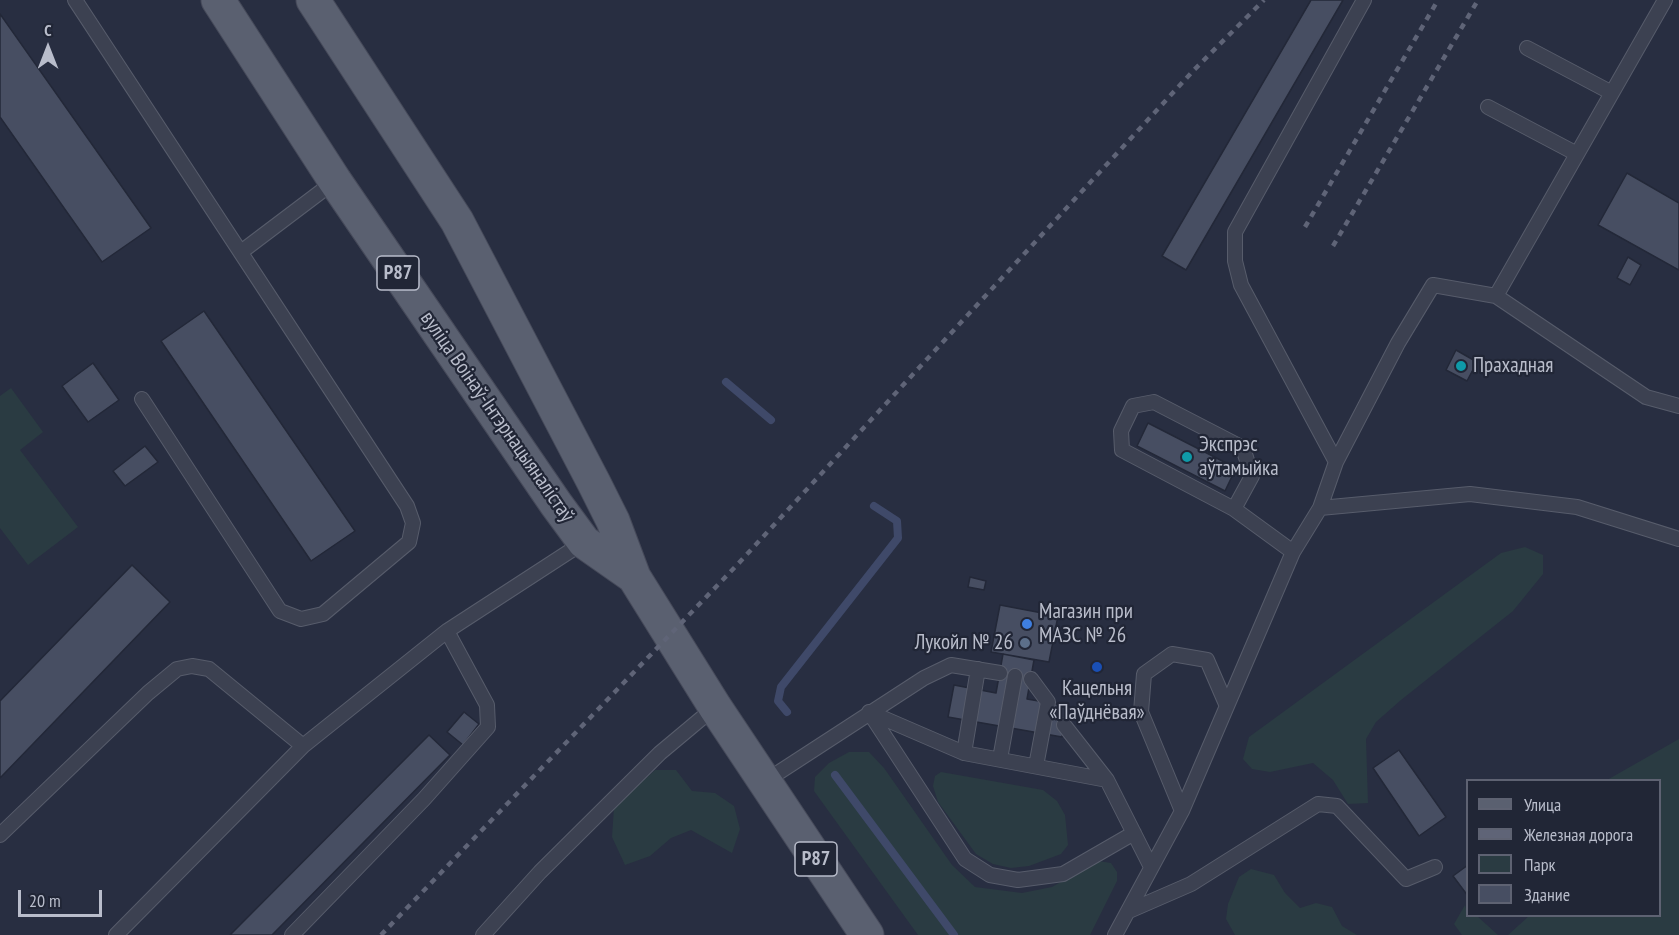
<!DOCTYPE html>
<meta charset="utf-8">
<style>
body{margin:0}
#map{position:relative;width:1679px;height:935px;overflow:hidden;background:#282e41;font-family:"PT Sans Narrow",sans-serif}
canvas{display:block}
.legend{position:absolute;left:1466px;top:779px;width:195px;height:138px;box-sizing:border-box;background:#212636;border:2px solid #5e6272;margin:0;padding:8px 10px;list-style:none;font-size:18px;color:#b9bdcb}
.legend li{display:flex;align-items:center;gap:12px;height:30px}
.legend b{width:30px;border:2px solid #5e6272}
.north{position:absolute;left:18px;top:18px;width:60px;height:60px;-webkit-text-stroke:4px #212636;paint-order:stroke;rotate:0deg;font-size:16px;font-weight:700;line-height:24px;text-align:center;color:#b9bdcb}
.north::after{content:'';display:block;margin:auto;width:21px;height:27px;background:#b9bdcb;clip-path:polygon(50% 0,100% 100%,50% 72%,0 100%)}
.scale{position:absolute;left:18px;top:890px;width:84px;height:27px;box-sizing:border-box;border:3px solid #b9bdcb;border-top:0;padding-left:8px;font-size:18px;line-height:21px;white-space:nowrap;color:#b9bdcb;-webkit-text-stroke:4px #212636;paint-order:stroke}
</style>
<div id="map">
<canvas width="1679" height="935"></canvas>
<ul class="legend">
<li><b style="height:8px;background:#5a6070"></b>Улица</li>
<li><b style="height:8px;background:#5f6477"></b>Железная дорога</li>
<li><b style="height:16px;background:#2a3b42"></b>Парк</li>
<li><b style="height:16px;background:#474e62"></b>Здание</li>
</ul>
<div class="north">С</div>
<div class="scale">20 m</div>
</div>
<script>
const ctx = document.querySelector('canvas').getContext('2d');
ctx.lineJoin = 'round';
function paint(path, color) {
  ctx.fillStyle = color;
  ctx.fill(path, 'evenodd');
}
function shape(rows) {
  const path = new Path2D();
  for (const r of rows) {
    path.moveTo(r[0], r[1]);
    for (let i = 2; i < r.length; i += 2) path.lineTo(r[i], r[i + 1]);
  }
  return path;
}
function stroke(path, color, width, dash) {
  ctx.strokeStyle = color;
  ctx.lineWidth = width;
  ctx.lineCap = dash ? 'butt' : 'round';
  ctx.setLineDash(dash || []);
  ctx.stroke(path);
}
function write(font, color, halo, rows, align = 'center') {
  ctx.font = font + ' "PT Sans Narrow",sans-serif';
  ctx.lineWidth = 4.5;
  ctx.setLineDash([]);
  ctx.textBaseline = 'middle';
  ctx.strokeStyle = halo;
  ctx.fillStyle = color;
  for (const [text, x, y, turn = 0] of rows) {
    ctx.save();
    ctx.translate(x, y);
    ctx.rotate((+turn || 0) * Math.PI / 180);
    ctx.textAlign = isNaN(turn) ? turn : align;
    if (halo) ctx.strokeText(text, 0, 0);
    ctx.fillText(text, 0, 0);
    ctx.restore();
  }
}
const green = shape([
 [11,388,43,432,20,450,78,527,28,565,0,528,0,396],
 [1525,547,1543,555,1543,574,1513,611,1401,700,1376,722,1366,739,1368,803,1348,804,1333,780,1313,763,1270,772,1252,769,1243,759,1249,737,1501,553],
 [1679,739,1679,935,1508,935,1529,916,1660,916,1660,780,1607,780],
 [849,752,869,752,884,768,952,865,975,887,1022,893,1052,887,1098,861,1111,863,1117,872,1117,881,1090,935,918,935,814,791,815,777,829,763],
 [655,770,676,770,692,791,715,793,734,806,740,829,732,853,691,830,671,838,650,856,625,865,612,837,614,807],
 [941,772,1043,790,1057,801,1065,815,1068,845,1061,854,1029,866,1011,868,993,864,976,854,938,802,933,786,935,776],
 [1251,869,1274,875,1285,893,1300,908,1316,903,1332,907,1342,926,1357,935,1235,935,1226,919,1228,904,1239,877],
 [1465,905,1468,916,1477,916,1498,935,1462,935,1454,924]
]);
const stream = shape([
 [726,382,771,420],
 [787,712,778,701,781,687,898,538,897,521,874,506],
 [835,775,954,935]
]);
const building = shape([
 [1311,0,1343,0,1186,270,1162,256,1311,0],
 [0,14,151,228,102,262,0,117,0,14],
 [1627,173,1679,203,1679,270,1598,225,1627,173],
 [1628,257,1641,265,1630,285,1617,278,1628,257],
 [204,311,355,531,311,561,161,341,204,311],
 [1456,350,1477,362,1467,381,1446,370,1456,350],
 [93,363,119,400,88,422,62,386,93,363],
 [1148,423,1236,468,1225,491,1137,446,1148,423],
 [145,446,158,462,125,486,113,471,145,446],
 [132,565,170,602,0,778,0,701,132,565],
 [970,577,986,581,984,590,968,587,970,577],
 [1000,605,1058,616,1049,662,991,652,1000,605],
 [1003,654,1034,660,1027,699,1068,706,1062,737,948,717,954,685,996,693,1003,654],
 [464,712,479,724,463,745,447,732,464,712],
 [429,735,450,755,272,935,230,935,429,735],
 [1399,750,1446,817,1419,836,1373,768,1399,750],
 [1468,865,1468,896,1453,876,1468,865]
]);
const lane = shape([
 [75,0,407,506,413,523,409,542,323,614,301,619,280,611,142,399],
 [1527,48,1612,93],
 [1488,107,1577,154],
 [241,252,335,181],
 [1496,296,1665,0],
 [1336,462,1241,285,1235,261,1235,232,1364,0],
 [1320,508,1336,462,1398,343,1433,285,1496,296,1646,397,1679,406],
 [1234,509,1252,476,1243,448,1154,402,1133,406,1121,431,1122,450,1234,509,1293,552],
 [1031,679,1048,702,1036,766],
 [869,712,965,859,990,875,1018,880,1063,874,1134,833],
 [869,712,964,753,1107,780],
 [1064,725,1107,780,1151,867],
 [964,753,978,669],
 [1000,759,1015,676],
 [764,782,924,678,951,665,1000,673],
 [1182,811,1141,712,1144,674,1172,654,1207,660,1226,704],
 [0,835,148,693,177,669,192,666,209,669,303,746],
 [1129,911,1191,884,1318,804,1337,806,1406,879,1435,867],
 [116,935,303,746,447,631,584,542],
 [292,935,424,799,488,727,487,705,447,631],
 [483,935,540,872,660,753,715,707],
 [1115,935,1182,811,1293,552,1320,508,1470,494,1577,507,1679,539]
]);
const primary = shape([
 [218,0,335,181,556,504,584,542,634,577],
 [313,0,457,221,594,483,613,521,634,577,715,707,867,935]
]);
const rail = shape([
 [1305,227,1438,0],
 [1333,246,1478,0],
 [381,935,737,565,1193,71,1264,0]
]);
const markers = [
 [1461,366,6,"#0f9aa8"],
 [1187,457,6,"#0f9aa8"],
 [1027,624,6,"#3f7fe0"],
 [1025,643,6,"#5c6f8a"],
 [1097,667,6,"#1a4fb4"]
];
const shields = [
 [398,273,42],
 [816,859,42]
];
const shieldNames = [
 ["Р87",398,273],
 ["Р87",816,859]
];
const poiNames = [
 ["Прахадная",1473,366],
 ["Экспрэс",1199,445],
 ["аўтамыйка",1199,469],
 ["Магазин при",1039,612],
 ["МАЗС № 26",1039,636],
 ["Лукойл № 26",1013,643,"right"],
 ["Кацельня",1097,689,"center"],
 ["«Паўднёвая»",1097,713,"center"]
];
const streetNames = [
 ["вуліца Воінаў-Інтэрнацыяналістаў",497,417,55]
];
paint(green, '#2a3b42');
stroke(stream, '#3f4969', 8);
paint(building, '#474e62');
stroke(building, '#232838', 1.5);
stroke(lane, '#575c6b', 16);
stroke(primary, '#464a5a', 35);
stroke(lane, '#3c4151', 14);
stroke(primary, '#5a6070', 33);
stroke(rail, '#5f6477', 4.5, [6, 6]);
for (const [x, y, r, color] of markers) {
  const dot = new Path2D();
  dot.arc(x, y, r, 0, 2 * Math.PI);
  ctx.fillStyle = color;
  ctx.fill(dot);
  stroke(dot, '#212636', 2);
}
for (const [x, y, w] of shields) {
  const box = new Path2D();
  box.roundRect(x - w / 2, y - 17, w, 34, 4.5);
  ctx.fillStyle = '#212636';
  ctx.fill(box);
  stroke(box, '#b9bdcb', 1.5);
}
write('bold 20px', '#b9bdcb', null, shieldNames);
write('21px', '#b9bdcb', '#212636', poiNames, 'left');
write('21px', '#b9bdcb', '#212636', streetNames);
</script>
